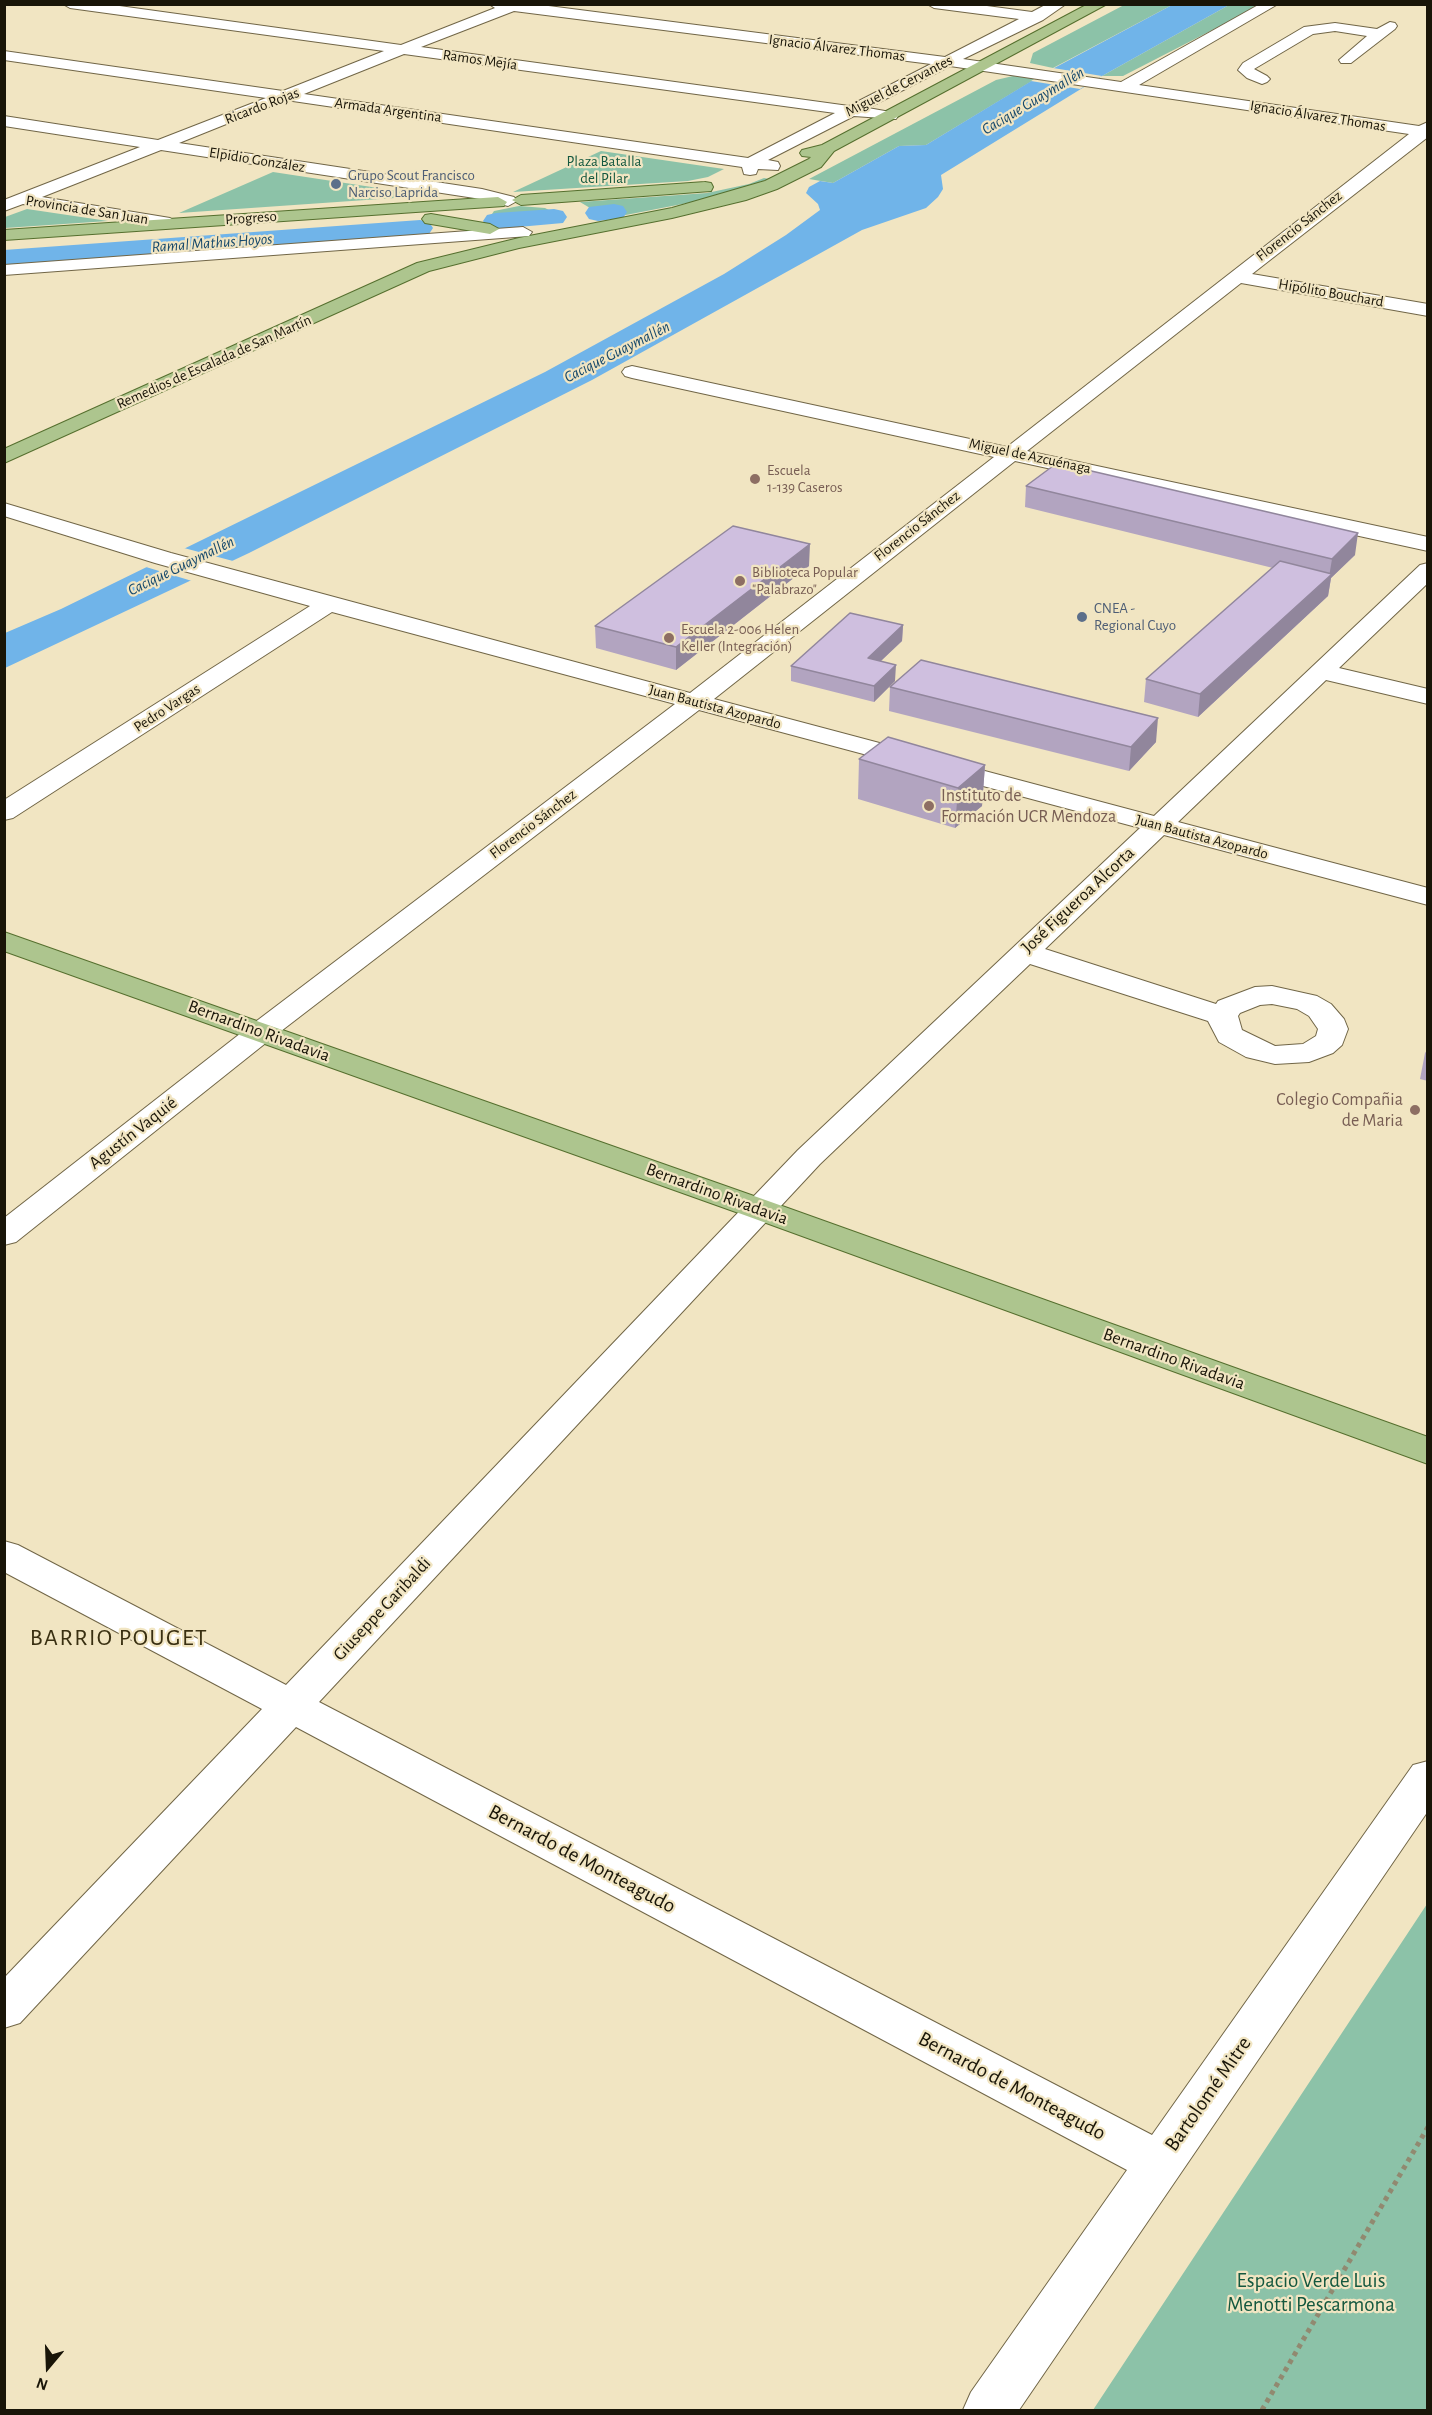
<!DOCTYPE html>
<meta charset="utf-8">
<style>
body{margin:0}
#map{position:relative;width:1432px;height:2415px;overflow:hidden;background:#f1e5c2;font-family:"Alegreya Sans",sans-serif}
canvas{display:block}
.frame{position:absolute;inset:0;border:6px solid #191508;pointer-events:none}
.north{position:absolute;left:18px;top:2337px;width:60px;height:60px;-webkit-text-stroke:4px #f1e5c2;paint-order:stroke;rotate:199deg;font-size:16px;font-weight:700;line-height:24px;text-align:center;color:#191508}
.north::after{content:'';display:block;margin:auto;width:21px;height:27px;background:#191508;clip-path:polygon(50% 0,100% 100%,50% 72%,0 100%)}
</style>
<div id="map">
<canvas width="1432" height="2415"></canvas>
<div class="frame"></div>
<div class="north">N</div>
</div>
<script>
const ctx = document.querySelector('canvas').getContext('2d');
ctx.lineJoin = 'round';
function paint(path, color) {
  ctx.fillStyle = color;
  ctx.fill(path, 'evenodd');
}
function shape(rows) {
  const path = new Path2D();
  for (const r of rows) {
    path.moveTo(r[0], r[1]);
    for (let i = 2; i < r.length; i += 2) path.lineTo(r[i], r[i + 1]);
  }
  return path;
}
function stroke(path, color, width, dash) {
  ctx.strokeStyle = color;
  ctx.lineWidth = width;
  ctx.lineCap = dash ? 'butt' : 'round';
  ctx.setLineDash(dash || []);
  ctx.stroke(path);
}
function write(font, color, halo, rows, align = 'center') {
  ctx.font = font + ' "Alegreya Sans",sans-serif';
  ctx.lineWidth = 4.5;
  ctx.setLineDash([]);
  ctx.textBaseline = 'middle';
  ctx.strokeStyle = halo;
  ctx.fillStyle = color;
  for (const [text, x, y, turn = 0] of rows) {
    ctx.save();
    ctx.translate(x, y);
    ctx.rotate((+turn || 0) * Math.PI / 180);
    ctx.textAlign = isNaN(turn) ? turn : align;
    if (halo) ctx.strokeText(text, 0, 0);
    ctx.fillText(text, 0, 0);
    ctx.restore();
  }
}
const green = shape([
 [1124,5,1172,5,1053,68,1030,63,1033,53],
 [1229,5,1261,5,1123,76,1102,76],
 [1013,76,1037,78,926,145,899,146,833,183,809,179,996,80],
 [601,151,724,169,708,177,688,181,513,192],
 [273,172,411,193,409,197,179,213],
 [764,178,769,179,703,200,600,220,596,220,597,216,616,213,611,210,595,211,580,202,707,193,749,184],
 [519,206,545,208,557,214,488,220,494,211],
 [27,209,108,221,5,228,5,217],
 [1427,1904,1427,2410,1093,2410]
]);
const water = shape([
 [1172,5,1229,5,1102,76,941,175,943,189,938,197,926,208,862,230,592,380,249,553,5,668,5,633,61,609,545,372,724,274,786,235,820,210,818,204,806,193,809,187,820,181,833,183,899,146,926,145,1043,74]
]);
const pier = shape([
 [1053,68,1102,76,1080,89,1031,81],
 [184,548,233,561,192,581,146,567]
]);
const canal = shape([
 [614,204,623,206,627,212,623,218,598,221,589,219,585,213,589,207,614,204],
 [554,209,563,211,567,217,563,223,496,229,487,227,483,221,487,215,496,213,554,209],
 [420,220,429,222,433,228,429,234,4,266,4,250,420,220]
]);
const path = shape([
 [1262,2410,1428,2127]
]);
const minor = shape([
 [63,4,105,4,401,45,495,8,489,4,533,4,945,57,1019,19,934,8,927,4,972,4,1032,12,1047,4,1066,4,1043,20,963,59,1121,82,1260,4,1278,4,1139,85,1419,126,1428,122,1428,137,1252,274,1428,304,1428,316,1241,283,1027,451,1428,537,1428,551,1015,461,714,699,1154,816,1420,565,1428,563,1428,583,1339,668,1428,689,1428,704,1326,680,1178,822,1428,888,1428,905,1164,835,1045,949,1216,1004,1218,1001,1255,987,1272,986,1317,996,1331,1004,1344,1019,1348,1029,1342,1045,1333,1053,1309,1062,1275,1064,1246,1057,1219,1042,1208,1021,1030,964,820,1164,319,1702,1152,2135,1413,1765,1428,1761,1428,1811,1019,2410,963,2410,971,2392,1127,2170,296,1727,20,2023,4,2028,4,1978,262,1709,4,1572,4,1541,18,1545,286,1685,798,1150,1140,828,699,710,272,1038,16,1242,4,1245,4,1218,250,1026,675,704,332,612,13,818,4,820,4,800,310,606,155,563,4,516,4,503,171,553,690,693,994,457,632,378,625,376,622,372,625,368,632,366,1007,447,1409,134,950,66,868,108,896,113,898,116,896,119,854,116,768,160,778,162,780,166,778,170,758,169,756,174,750,175,744,174,742,167,286,100,179,143,482,189,514,197,517,201,508,206,481,199,161,150,42,197,170,218,179,223,176,227,170,228,23,204,4,211,4,200,140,147,4,126,4,116,158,140,266,98,4,60,4,51,283,91,384,51,70,8,63,4],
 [514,11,931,64,849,106,421,47,514,11],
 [404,54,835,113,748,158,304,94,404,54],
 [1272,1004,1297,1009,1309,1016,1318,1029,1316,1036,1303,1044,1275,1046,1242,1030,1238,1016,1240,1013,1260,1005,1272,1004],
 [1390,22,1395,23,1397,26,1395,29,1351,63,1341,63,1339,60,1367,36,1335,31,1313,34,1254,69,1267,76,1270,79,1267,82,1262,84,1247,78,1238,70,1243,63,1304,27,1335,23,1377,29,1390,22],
 [523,227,532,232,529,236,4,275,4,265,523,227]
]);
const major = shape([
 [1088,4,1107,4,834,151,821,167,777,189,746,200,672,218,519,248,429,271,4,463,4,449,417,263,519,238,672,208,765,181,809,159,811,157,802,156,800,153,802,150,822,145,1088,4],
 [705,182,711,183,713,187,711,191,521,205,512,200,521,195,705,182],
 [498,197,507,202,504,206,4,240,4,230,498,197],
 [431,214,490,224,499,229,490,234,425,223,422,219,425,215,431,214],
 [4,932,771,1202,1428,1437,1428,1464,747,1216,4,951,4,932]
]);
const wall = shape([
 [1026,486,1355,555,1331,578,1328,596,1198,717,1144,702,1146,679,1273,568,1025,507],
 [809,566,676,670,596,648,595,626],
 [903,625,902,641,881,661,895,681,874,702,791,681,791,666],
 [890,687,1156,742,1129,771,889,711],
 [859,759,985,765,982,806,955,828,858,799],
 [1428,1049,1428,1081,1420,1079,1425,1053]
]);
const shadedWall = shape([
 [1358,533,1355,555,1331,578,1328,596,1198,717,1200,694,1329,577,1332,559],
 [810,544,809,566,676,670,676,647],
 [903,625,902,641,867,674,868,658],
 [896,665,895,681,874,702,874,686],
 [1158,718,1156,742,1129,771,1131,747],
 [985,765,982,806,955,828,958,788]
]);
const building = shape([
 [1057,463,1358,533,1332,559,1026,486,1057,463],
 [733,526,810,544,676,647,595,626,733,526],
 [1280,561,1332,574,1200,694,1146,679,1280,561],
 [850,613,903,625,868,658,896,665,874,686,791,666,850,613],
 [921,660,1158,718,1131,747,890,687,921,660],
 [888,737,985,765,958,788,859,759,888,737]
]);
const markers = [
 [336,184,6,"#5c6f8a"],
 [755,479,6,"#8d6e63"],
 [740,581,6,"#8d6e63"],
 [1082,617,6,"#5c6f8a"],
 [669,638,6,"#8d6e63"],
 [929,806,6,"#8d6e63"],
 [1415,1110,6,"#8d6e63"]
];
const farStreetnames = [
 ["Ignacio Álvarez Thomas",837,48,7],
 ["Ramos Mejía",480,60,8],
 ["Miguel de Cervantes",899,86,-27],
 ["Ricardo Rojas",262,106,-21],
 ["Armada Argentina",388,110,8],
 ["Ignacio Álvarez Thomas",1318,116,9],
 ["Elpidio González",257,160,9],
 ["Provincia de San Juan",87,210,9],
 ["Progreso",251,218,-4],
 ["Florencio Sánchez",1299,226,-38],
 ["Hipólito Bouchard",1331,293,10],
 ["Remedios de Escalada de San Martín",214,362,-24],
 ["Miguel de Azcuénaga",1030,456,12],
 ["Florencio Sánchez",917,526,-38],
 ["Juan Bautista Azopardo",715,707,15],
 ["Pedro Vargas",167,708,-33],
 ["Florencio Sánchez",533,824,-37],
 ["Juan Bautista Azopardo",1202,837,15]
];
const farParknames = [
 ["Plaza Batalla",604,161],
 ["del Pilar",604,178]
];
const farServicenames = [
 ["Grupo Scout Francisco",348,175],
 ["Narciso Laprida",348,192],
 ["CNEA -",1094,608],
 ["Regional Cuyo",1094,625]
];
const farEducationnames = [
 ["Escuela",767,470],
 ["1-139 Caseros",767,487],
 ["Biblioteca Popular",752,572],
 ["\"Palabrazo\"",752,589],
 ["Escuela 2-006 Helen",681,629],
 ["Keller (Integración)",681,646]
];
const farWaternames = [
 ["Cacique Guaymallén",1033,101,-31],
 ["Ramal Mathus Hoyos",212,243,-4],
 ["Cacique Guaymallén",617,352,-27],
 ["Cacique Guaymallén",181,566,-26]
];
const educationNames = [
 ["Instituto de",941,796],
 ["Formación UCR Mendoza",941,817],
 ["Colegio Compañia",1403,1100,"right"],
 ["de Maria",1403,1121,"right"]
];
const streetNames = [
 ["José Figueroa Alcorta",1078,900,-43],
 ["Bernardino Rivadavia",259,1031,20],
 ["Agustín Vaquié",133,1133,-38],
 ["Bernardino Rivadavia",717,1194,20],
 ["Bernardino Rivadavia",1174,1359,20],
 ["Giuseppe Garibaldi",382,1609,-47]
];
const nearStreetnames = [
 ["Bernardo de Monteagudo",582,1859,28],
 ["Bernardo de Monteagudo",1012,2086,28],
 ["Bartolomé Mitre",1208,2094,-55]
];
const nearParknames = [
 ["Espacio Verde Luis",1311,2281],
 ["Menotti Pescarmona",1311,2305]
];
const nearNeighbourhoodnames = [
 ["BARRIO POUGET",119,1638]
];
paint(green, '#8cc2a8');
paint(water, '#70b4e9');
paint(pier, '#f1e5c2');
paint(canal, '#70b4e9');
stroke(minor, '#716647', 2);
stroke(major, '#556f2e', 2);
stroke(path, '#918970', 5, [4.5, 4.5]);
paint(minor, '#fff');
paint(major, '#adc58e');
paint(wall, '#b2a4c0');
paint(shadedWall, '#91869c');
paint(building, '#cfbfdf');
stroke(building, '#91869c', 1.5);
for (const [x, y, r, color] of markers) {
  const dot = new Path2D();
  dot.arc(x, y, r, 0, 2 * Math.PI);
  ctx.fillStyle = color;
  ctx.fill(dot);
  stroke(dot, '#f1e5c2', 2);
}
write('15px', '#191508', '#f1e5c2', farStreetnames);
write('15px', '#14583f', '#f1e5c2', farParknames);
write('15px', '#4e5e75', '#f1e5c2', farServicenames, 'left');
write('15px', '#785e54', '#f1e5c2', farEducationnames, 'left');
write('italic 16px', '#15486b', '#f1e5c2', farWaternames);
write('18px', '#785e54', '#f1e5c2', educationNames, 'left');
write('18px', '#191508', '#f1e5c2', streetNames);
write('21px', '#191508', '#f1e5c2', nearStreetnames);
write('21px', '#14583f', '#f1e5c2', nearParknames);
ctx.letterSpacing = '1.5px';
write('24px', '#392f11', '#f1e5c2', nearNeighbourhoodnames);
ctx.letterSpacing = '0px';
</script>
